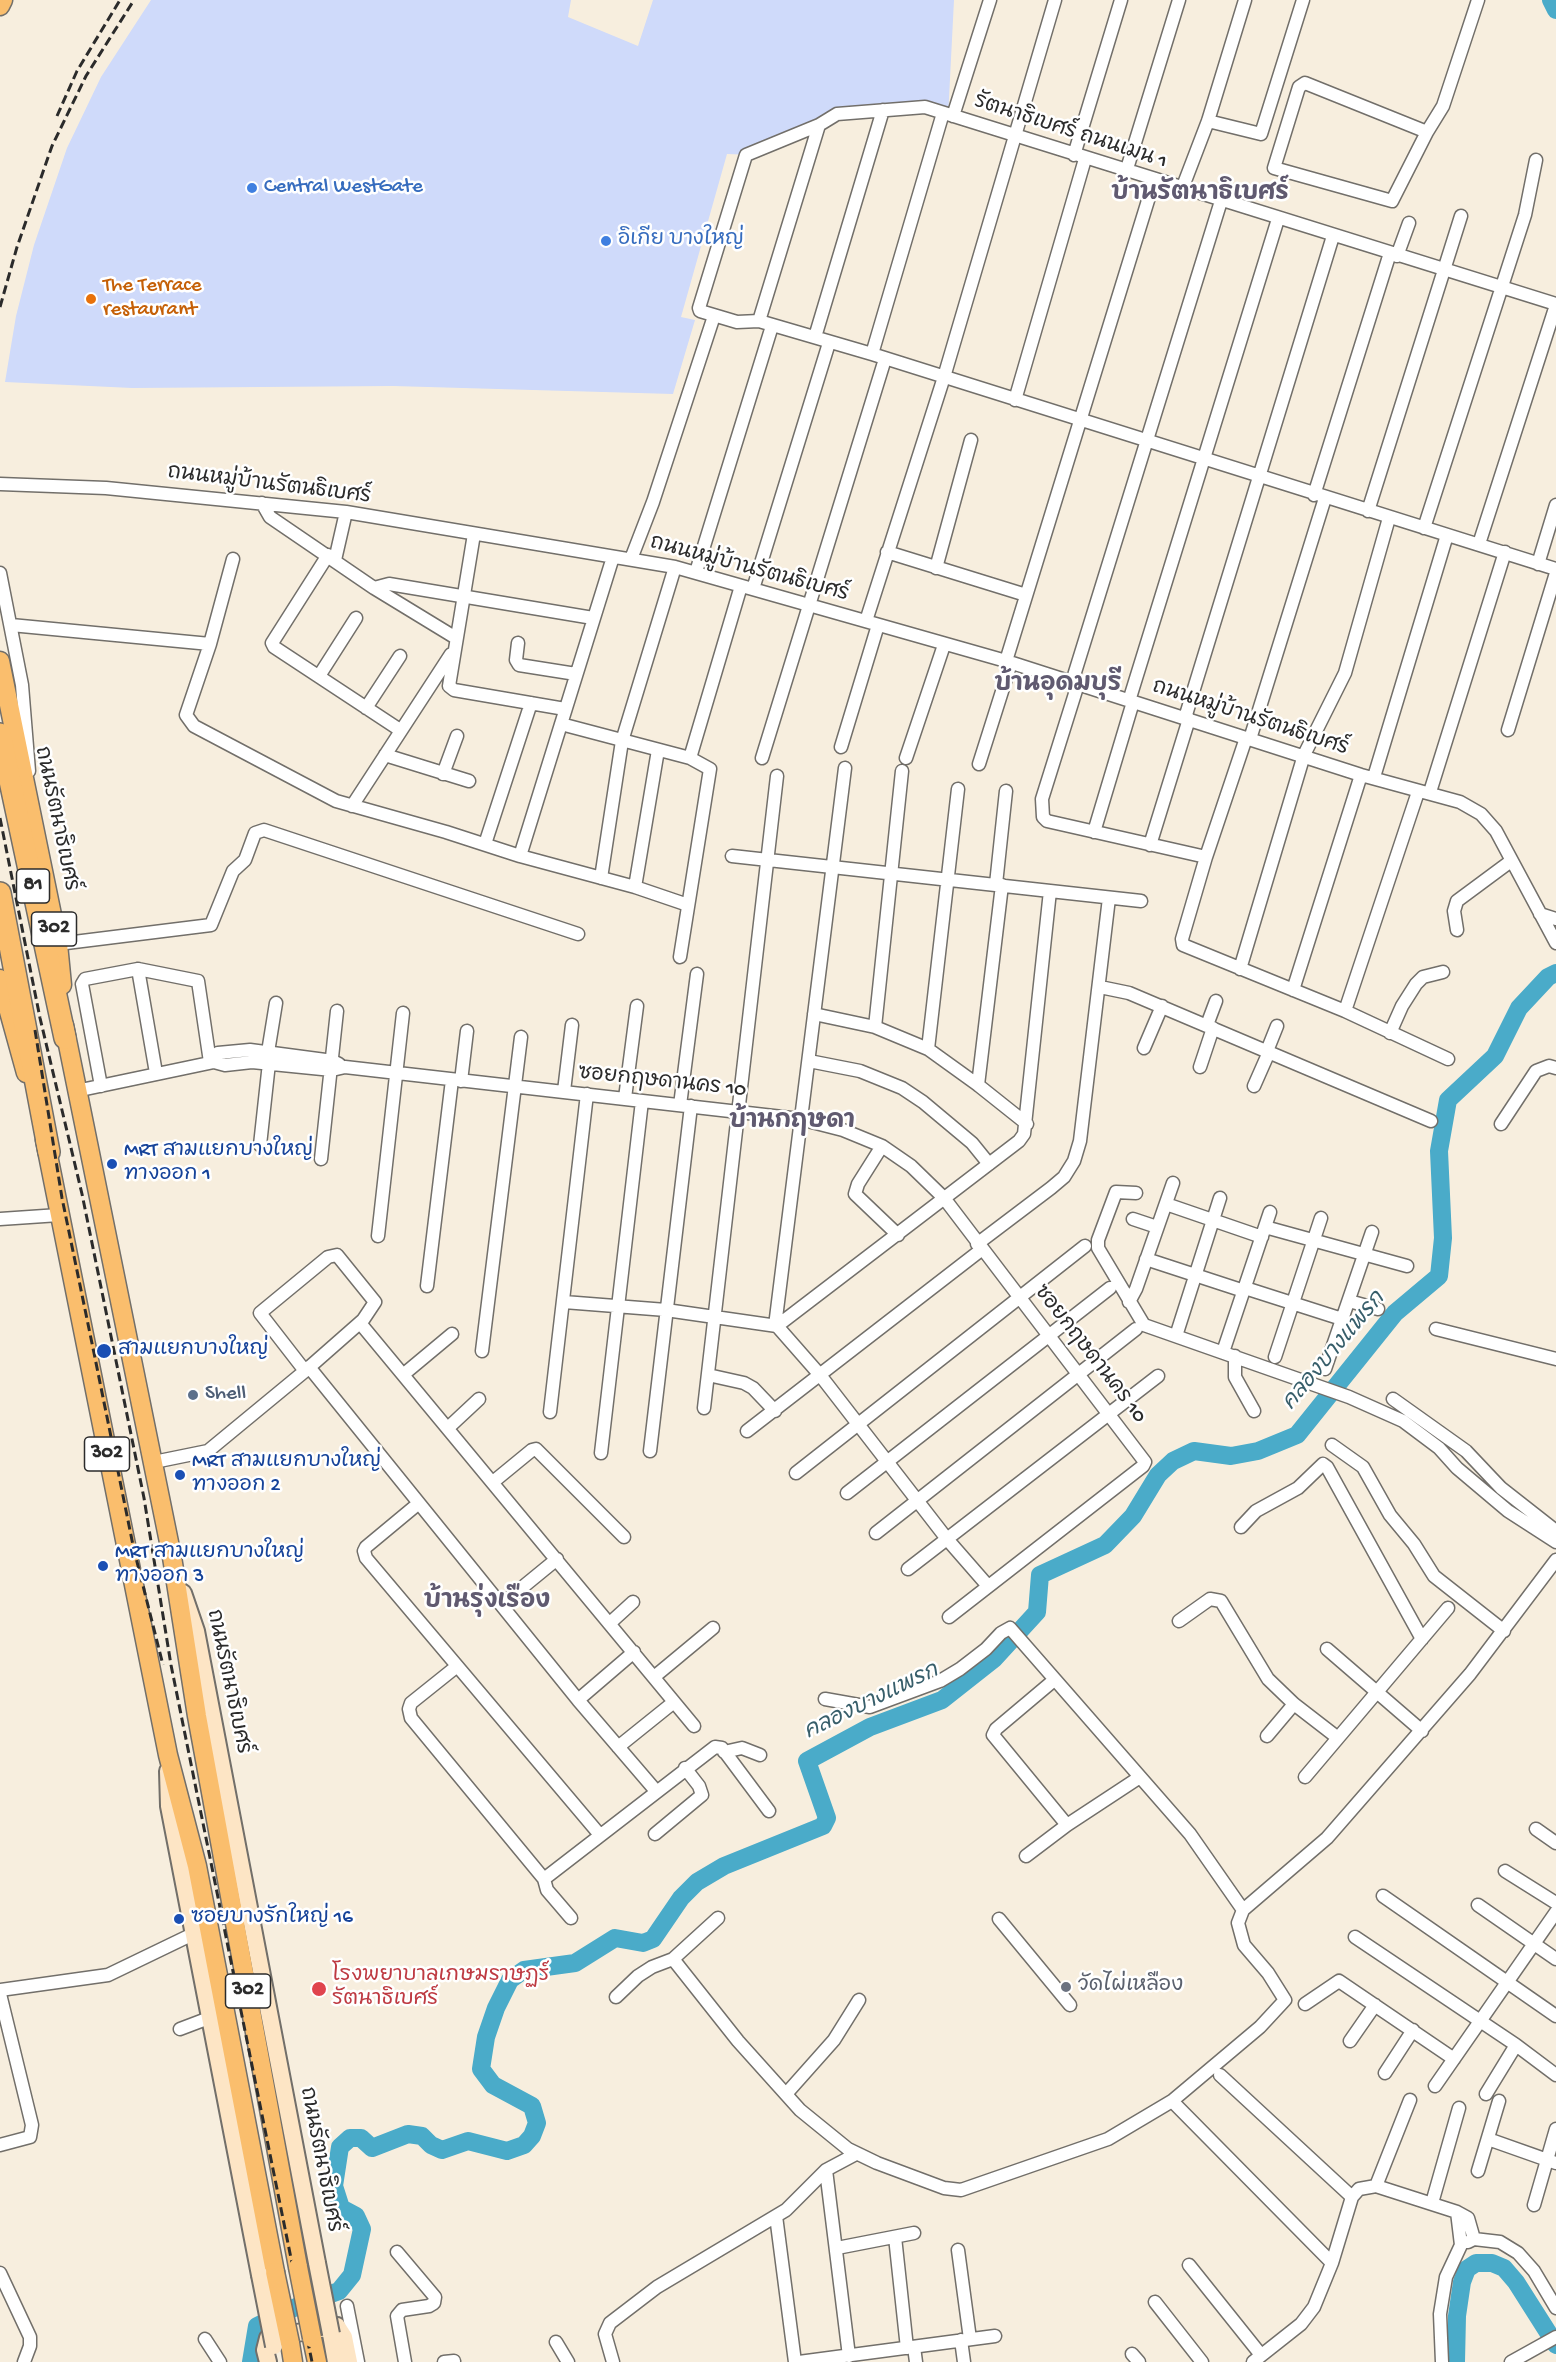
<!DOCTYPE html>
<meta charset="utf-8">
<style>
body{margin:0}
canvas{display:block;background:#f7eede}
</style>
<canvas width="1556" height="2362"></canvas>
<script>
const ctx = document.querySelector('canvas').getContext('2d');
ctx.lineJoin = 'round';
function paint(path, color) {
  ctx.fillStyle = color;
  ctx.fill(path, 'evenodd');
}
function shape(rows) {
  const path = new Path2D();
  for (const r of rows) {
    path.moveTo(r[0], r[1]);
    for (let i = 2; i < r.length; i += 2) path.lineTo(r[i], r[i + 1]);
  }
  return path;
}
function stroke(path, color, width, dash) {
  ctx.strokeStyle = color;
  ctx.lineWidth = width;
  ctx.lineCap = dash ? 'butt' : 'round';
  ctx.setLineDash(dash || []);
  ctx.stroke(path);
}
function write(font, color, halo, rows, align = 'center') {
  ctx.font = font + ' "Gochi Hand","Playpen Sans Thai",sans-serif';
  ctx.lineWidth = 5;
  ctx.setLineDash([]);
  ctx.textBaseline = 'middle';
  ctx.strokeStyle = halo;
  ctx.fillStyle = color;
  for (const [text, x, y, turn = 0] of rows) {
    ctx.save();
    ctx.translate(x, y);
    ctx.rotate((+turn || 0) * Math.PI / 180);
    ctx.textAlign = isNaN(turn) ? turn : align;
    if (halo) ctx.strokeText(text, 0, 0);
    ctx.fillText(text, 0, 0);
    ctx.restore();
  }
}
const built = shape([
 [151,0,571,0,568,17,638,46,653,0,954,0,948,118,924,111,826,116,754,155,727,154,681,317,695,320,673,394,393,386,132,388,5,382,16,316,34,245,67,148,101,77]
]);
const river = shape([
 [1551,0,1556,10],
 [251,2362,257,2326,298,2306,339,2291,352,2275,362,2229,356,2216,341,2208,334,2186,340,2147,350,2138,361,2138,372,2148,408,2134,422,2136,431,2145,442,2150,468,2141,507,2151,524,2145,532,2136,537,2123,532,2106,493,2085,481,2069,486,2037,496,2008,510,1980,524,1970,575,1963,615,1938,643,1943,653,1939,681,1898,697,1882,724,1866,823,1826,827,1818,807,1761,870,1727,942,1700,994,1659,1037,1612,1040,1575,1105,1545,1133,1516,1158,1475,1173,1461,1194,1451,1231,1456,1258,1451,1297,1435,1395,1313,1439,1276,1443,1238,1439,1151,1448,1100,1495,1056,1519,1008,1548,977,1556,973],
 [1456,2362,1457,2316,1462,2282,1467,2269,1476,2263,1492,2263,1504,2268,1516,2282,1556,2345]
]);
const minor = shape([
 [953,116,990,0],
 [1208,121,1261,134,1303,0],
 [1427,132,1392,201,1274,168,1299,87,1305,83,1427,132,1443,106,1478,0],
 [1074,155,1121,0],
 [1126,172,1179,0],
 [1182,189,1208,121,1245,0],
 [1397,256,1409,223],
 [1556,304,925,107,837,114,819,125,746,155,699,308,700,311,737,322,759,321,872,354,1556,569],
 [759,321,819,125],
 [815,337,883,110],
 [872,354,943,113],
 [1015,400,1085,159],
 [0,484,106,488,346,512,675,567,1006,661,1361,775,1460,802,1481,814,1496,831,1556,943],
 [1314,495,1390,253],
 [262,503,270,517,374,588,456,638],
 [1368,511,1461,216],
 [1424,528,1525,215,1536,160],
 [474,534,449,686,454,690,565,709],
 [1479,544,1556,305],
 [887,552,1026,595],
 [328,555,272,643,274,647,400,730],
 [631,559,653,502,714,316],
 [335,560,346,512],
 [1538,564,1556,505],
 [936,568,971,440],
 [696,572,772,326],
 [0,573,22,685,29,771],
 [374,588,389,584,593,618],
 [753,589,829,343],
 [866,621,944,377,1055,0],
 [11,625,210,644,233,559],
 [518,643,516,660,519,665,576,674],
 [210,644,186,715,194,726,336,801,446,832,520,856,635,887,688,905],
 [1006,661,1154,181],
 [319,676,356,618],
 [1072,682,1221,201],
 [1078,684,1042,799,1043,817,1047,821,1206,857],
 [1129,701,1278,219],
 [366,708,400,656],
 [1185,718,1333,236],
 [561,724,690,758,710,769,680,957],
 [1508,730,1556,573],
 [1246,738,1206,857,1182,939,1183,945,1345,1011,1448,1059],
 [1250,739,1325,498],
 [841,747,878,625],
 [385,755,469,781],
 [690,758,741,586],
 [762,758,885,359],
 [906,758,944,645],
 [979,764,1011,663],
 [443,774,457,736],
 [1374,777,1447,535],
 [1430,792,1505,552],
 [352,806,451,654],
 [1094,832,1133,702],
 [485,844,531,703],
 [1150,845,1189,719],
 [520,856,613,557],
 [732,856,1141,901],
 [601,878,622,741,675,567],
 [996,884,1006,791],
 [635,887,658,750],
 [1540,914,1556,919],
 [1457,930,1454,911,1457,901,1511,861],
 [58,944,211,925,233,871,245,860,255,833,264,830,578,934],
 [138,969,156,1073],
 [1240,969,1304,755,1345,673,1389,518],
 [1100,987,1129,993,1431,1121],
 [1293,990,1361,775],
 [1345,1011,1418,792],
 [814,1014,875,1027,928,1049,978,1085,1027,1124],
 [1207,1025,1216,1001],
 [875,1027,902,771],
 [1390,1033,1402,1006,1416,984,1423,977,1443,972],
 [1144,1048,1162,1006],
 [928,1049,958,789],
 [1267,1051,1277,1026],
 [268,1052,276,1003],
 [809,1061,860,1071,902,1088,923,1102,972,1143,989,1164],
 [214,1062,218,1053,250,1050,333,1061,339,1064],
 [1200,1067,1213,1028],
 [461,1081,467,1031],
 [978,1085,1002,885],
 [101,1086,82,984,85,979,138,969,198,981,210,1062],
 [1254,1086,1269,1052],
 [76,1091,214,1062,225,1065,252,1062,332,1070,345,1067,800,1119,843,1130,882,1146,911,1166,944,1198,1145,1462,1143,1466,949,1617],
 [564,1091,572,1025],
 [625,1098,637,1006],
 [680,1105,697,974],
 [1501,1124,1536,1071,1549,1066,1556,1068],
 [260,1145,269,1063],
 [882,1146,858,1184,855,1194,898,1235],
 [321,1159,337,1011],
 [1136,1193,1116,1192,1098,1240,1098,1248,1144,1325,1349,1397,1403,1421,1439,1448,1457,1468,1508,1511,1556,1542],
 [1166,1204,1262,1237],
 [0,1219,59,1215],
 [1133,1219,1157,1227],
 [1265,1227,1407,1266],
 [378,1236,403,1013],
 [977,1244,1051,1188,1064,1177,1074,1161,1080,1141,1109,898],
 [1146,1259,1244,1291],
 [427,1286,452,1080],
 [1245,1288,1342,1319],
 [1349,1301,1378,1309],
 [564,1302,666,1310,777,1326,820,1375,947,1539,988,1586],
 [1129,1302,1136,1289,1173,1183],
 [360,1323,694,1726],
 [775,1326,845,768],
 [777,1326,1019,1141,1024,1134,1050,891],
 [1436,1329,1556,1359],
 [1176,1336,1220,1198],
 [482,1351,521,1037],
 [1223,1352,1270,1212],
 [1235,1356,1235,1377,1254,1411],
 [1275,1357,1321,1218],
 [309,1367,578,1700,656,1791],
 [1325,1369,1372,1232],
 [404,1374,452,1334],
 [708,1375,744,1383,753,1388,775,1411],
 [1393,1399,1466,1451,1501,1488,1556,1531],
 [704,1408,777,776],
 [550,1412,587,1094],
 [449,1427,479,1399],
 [747,1431,981,1250],
 [1332,1445,1363,1467,1390,1515,1414,1544,1434,1576,1504,1631],
 [650,1451,691,1106],
 [601,1453,642,1101],
 [154,1462,208,1451,305,1371,363,1320,375,1302,337,1255,328,1257,260,1313,305,1371],
 [796,1473,1085,1246],
 [493,1482,532,1450,536,1449,624,1537],
 [847,1493,1110,1288],
 [419,1503,366,1547,364,1551,366,1558,600,1835],
 [1241,1527,1256,1511,1298,1488,1323,1464,1327,1467,1422,1639],
 [876,1533,1136,1329],
 [908,1569,1158,1376],
 [502,1604,557,1559],
 [1179,1621,1210,1599,1221,1601,1268,1679,1294,1704,1338,1738],
 [610,1623,633,1602],
 [1327,1649,1422,1731],
 [456,1667,411,1703,409,1709,411,1718,544,1879,547,1890,571,1918],
 [654,1677,713,1628],
 [1053,1681,996,1729,993,1735,1067,1825],
 [825,1699,870,1707,940,1681,960,1669,986,1649,1001,1633,1010,1628,1190,1834,1243,1910],
 [578,1700,634,1652],
 [1267,1736,1294,1704],
 [618,1747,674,1702],
 [724,1752,742,1748,760,1755],
 [1305,1777,1448,1608],
 [1536,1829,1556,1843],
 [655,1834,702,1795,699,1786,685,1768],
 [1026,1856,1067,1825,1140,1777],
 [1505,1871,1556,1903],
 [544,1879,715,1747,722,1748,769,1811],
 [1383,1896,1556,2016],
 [1478,1905,1556,1959],
 [999,1919,1070,2005],
 [1355,1937,1516,2045,1556,2075],
 [673,1959,738,2041,800,2110,848,2149,877,2163,944,2188,961,2190,1108,2139,1172,2101,1260,2027,1285,2000,1268,1973,1244,1945,1238,1923,1243,1910,1327,1838,1470,1674,1556,1560],
 [0,1990,108,1975,193,1934],
 [0,1994,32,2125,30,2137,0,2145],
 [616,1997,638,1976,652,1967,673,1959,718,1918],
 [1305,2004,1339,1981,1454,2059],
 [180,2029,209,2018],
 [1350,2041,1375,2005],
 [1385,2073,1413,2030],
 [1220,2075,1352,2197],
 [1435,2086,1556,1912],
 [786,2094,834,2040,859,2000],
 [1486,2094,1516,2045],
 [1172,2101,1332,2263],
 [1488,2139,1556,2163],
 [826,2170,849,2356],
 [1478,2171,1499,2101],
 [1376,2186,1410,2100],
 [1432,2203,1459,2108],
 [1534,2205,1556,2129],
 [776,2216,795,2362],
 [895,2237,907,2348],
 [1468,2242,1474,2239,1500,2242,1518,2253,1534,2271,1556,2308],
 [837,2248,914,2233],
 [958,2250,970,2339],
 [397,2252,435,2297,434,2303,429,2306,402,2310,397,2316,405,2362],
 [1189,2265,1261,2355],
 [0,2273,30,2337,30,2346,24,2362],
 [1155,2302,1202,2362],
 [347,2306,358,2362],
 [205,2339,220,2362],
 [961,2340,964,2362],
 [556,2342,568,2362],
 [914,2347,916,2362],
 [1132,2354,1139,2362],
 [444,2362,454,2361],
 [613,2362,605,2334,610,2323,657,2287,786,2210,826,2170,856,2154],
 [799,2362,995,2336],
 [1253,2362,1301,2324,1314,2307,1332,2263,1352,2197,1359,2189,1376,2186,1457,2212,1468,2218,1474,2239],
 [1442,2362,1440,2314,1446,2277,1461,2245,1457,2212],
 [1511,2362,1556,2337]
]);
const secondary = shape([
 [183,1593,196,1631,317,2263],
 [168,1771,169,1806,260,2275],
 [331,2334,336,2362],
 [268,2362,265,2350,268,2338,337,2326,344,2337,349,2362]
]);
const primary = shape([
 [0,6,3,0],
 [0,661,58,944,62,985],
 [0,979,26,1073],
 [64,1025,172,1557,197,1716,298,2267],
 [45,1140,168,1755,197,1866,275,2272],
 [312,2338,317,2362],
 [290,2343,293,2362]
]);
const motorway = shape([
 [0,734,65,1038],
 [0,893,49,1152]
]);
const rail = shape([
 [57,116,77,71,120,0],
 [0,307,17,247,52,146,86,76,134,0],
 [0,818,40,1018,82,1194,144,1498,171,1665,312,2362],
 [35,1030,62,1198,94,1353,134,1550,163,1665]
]);
const secondaryBridge = shape([
 [317,2263,331,2334],
 [260,2275,274,2346]
]);
const primaryBridge = shape([
 [298,2267,312,2338],
 [275,2272,290,2343]
]);
const markers = [
 [252,188,6,"#3f7fe0"],
 [606,241,6,"#3f7fe0"],
 [91,299,6,"#e8710a"],
 [112,1164,6,"#1a4fb4"],
 [104,1351,8,"#1a4fb4"],
 [193,1395,6,"#5c6f8a"],
 [180,1475,6,"#1a4fb4"],
 [103,1566,6,"#1a4fb4"],
 [179,1919,6,"#1a4fb4"],
 [1066,1987,6,"#6b7280"],
 [319,1989,8,"#e0444e"]
];
const shields = [
 [33,886,33],
 [54,929,45],
 [107,1454,45],
 [248,1991,45]
];
const shieldNames = [
 ["81",33,886],
 ["302",54,929],
 ["302",107,1454],
 ["302",248,1991]
];
const streetNames = [
 ["รัตนาธิเบศร์ ถนนเมน 1",1070,133,18],
 ["ถนนหมู่บ้านรัตนธิเบศร์",269,486,7],
 ["ถนนหมู่บ้านรัตนธิเบศร์",749,570,15],
 ["ถนนหมู่บ้านรัตนธิเบศร์",1250,719,18],
 ["ถนนรัตนาธิเบศร์",55,819,78],
 ["ซอยกฤษดานคร 10",662,1083,6],
 ["ซอยกฤษดานคร 10",1089,1355,52],
 ["ถนนรัตนาธิเบศร์",227,1682,78],
 ["ถนนรัตนาธิเบศร์",319,2160,79]
];
const shopNames = [
 ["Central WestGate",264,188],
 ["อิเกีย บางใหญ่",618,241]
];
const foodNames = [
 ["The Terrace",103,287],
 ["restaurant",103,311]
];
const transitNames = [
 ["MRT สามแยกบางใหญ่",124,1152],
 ["ทางออก 1",124,1176],
 ["สามแยกบางใหญ่",118,1351],
 ["MRT สามแยกบางใหญ่",192,1463],
 ["ทางออก 2",192,1487],
 ["MRT สามแยกบางใหญ่",115,1554],
 ["ทางออก 3",115,1578],
 ["ซอยบางรักใหญ่ 16",191,1919]
];
const serviceNames = [
 ["Shell",205,1395]
];
const healthNames = [
 ["โรงพยาบาลเกษมราษฏร์",332,1977],
 ["รัตนาธิเบศร์",332,2001]
];
const worshipNames = [
 ["วัดไผ่เหลือง",1078,1987]
];
const waterNames = [
 ["คลองบางแพรก",1335,1352,-50],
 ["คลองบางแพรก",872,1703,-26]
];
const quarterNames = [
 ["บ้านรัตนาธิเบศร์",1200,195],
 ["บ้านอุดมบุรี",1058,686],
 ["บ้านกฤษดา",792,1123],
 ["บ้านรุ่งเรือง",487,1603]
];
paint(built, '#cfdafa');
stroke(river, '#4aabc9', 18);
stroke(minor, '#726f6a', 15);
stroke(secondary, '#726f6a', 20);
stroke(primary, '#726f6a', 21);
stroke(motorway, '#726f6a', 24);
stroke(minor, '#fff', 12);
stroke(secondary, '#fde5c5', 16);
stroke(primary, '#fabe6d', 18);
stroke(motorway, '#fabe6d', 21);
stroke(rail, '#2b2b2b', 3, [9, 4.5]);
stroke(secondaryBridge, '#726f6a', 20, []);
stroke(primaryBridge, '#726f6a', 21, []);
stroke(secondaryBridge, '#fde5c5', 16);
stroke(primaryBridge, '#fabe6d', 18);
for (const [x, y, r, color] of markers) {
  const dot = new Path2D();
  dot.arc(x, y, r, 0, 2 * Math.PI);
  ctx.fillStyle = color;
  ctx.fill(dot);
  stroke(dot, '#fff', 2);
}
for (const [x, y, w] of shields) {
  const box = new Path2D();
  box.roundRect(x - w / 2, y - 17, w, 34, 4.5);
  ctx.fillStyle = '#fff';
  ctx.fill(box);
  stroke(box, '#2b2b2b', 1.5);
}
write('bold 20px', '#2b2b2b', null, shieldNames);
write('21px', '#2b2b2b', '#fff', streetNames);
write('21px', '#366cbe', '#fff', shopNames, 'left');
write('21px', '#c56008', '#fff', foodNames, 'left');
write('21px', '#164399', '#fff', transitNames, 'left');
write('21px', '#4e5e75', '#fff', serviceNames, 'left');
write('21px', '#be3a42', '#fff', healthNames, 'left');
write('21px', '#5b616d', '#fff', worshipNames, 'left');
write('italic 22px', '#375e6a', '#fff', waterNames);
write('bold 24px', '#605a70', '#fff', quarterNames);
</script>
